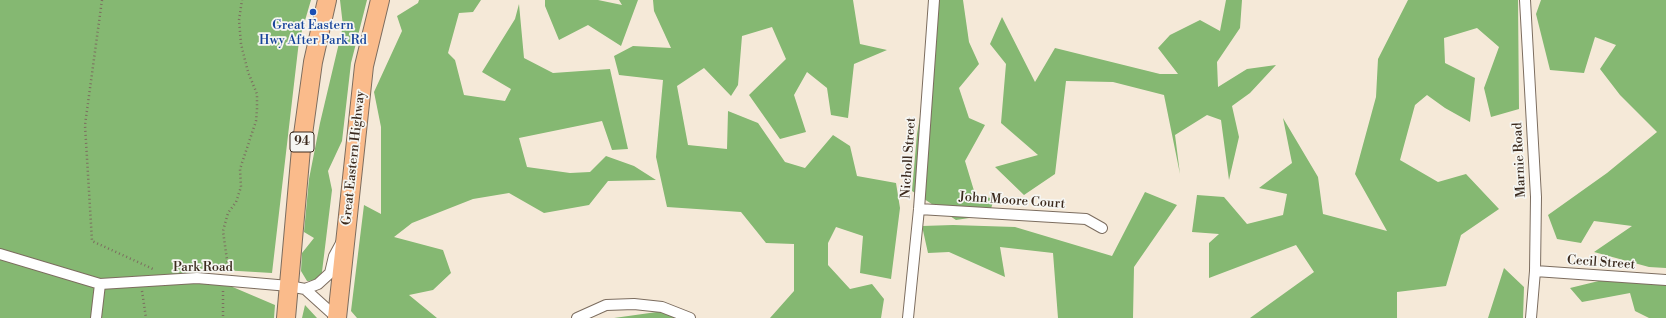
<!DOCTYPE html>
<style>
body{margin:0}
canvas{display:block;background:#f5e9d8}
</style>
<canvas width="1666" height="318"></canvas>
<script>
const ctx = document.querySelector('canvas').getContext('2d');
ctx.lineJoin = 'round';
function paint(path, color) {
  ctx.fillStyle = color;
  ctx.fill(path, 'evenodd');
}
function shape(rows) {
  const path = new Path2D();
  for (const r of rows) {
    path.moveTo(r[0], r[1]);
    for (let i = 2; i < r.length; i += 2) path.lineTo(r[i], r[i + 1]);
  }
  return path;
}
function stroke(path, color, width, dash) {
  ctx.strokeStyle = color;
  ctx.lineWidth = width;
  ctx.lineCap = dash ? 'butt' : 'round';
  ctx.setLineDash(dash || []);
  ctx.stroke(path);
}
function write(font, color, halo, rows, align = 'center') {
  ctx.font = font + ' "Libre Bodoni",serif';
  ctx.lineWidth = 3.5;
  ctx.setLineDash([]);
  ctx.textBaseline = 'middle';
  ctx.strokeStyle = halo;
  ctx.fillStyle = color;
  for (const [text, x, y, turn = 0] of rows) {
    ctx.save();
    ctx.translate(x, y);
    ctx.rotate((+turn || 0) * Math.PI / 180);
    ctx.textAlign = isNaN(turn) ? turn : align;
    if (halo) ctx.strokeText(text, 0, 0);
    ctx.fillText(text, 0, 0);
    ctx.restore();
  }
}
const forest = shape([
 [0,0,311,0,299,41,272,273,188,268,275,305,274,318,0,318],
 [340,0,367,0,351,63,342,141,328,171,332,190,321,280,307,281,301,271,302,253,314,238,304,232,309,179,320,123,343,26],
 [419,0,481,0,473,12,459,13,448,53,455,60,464,95,505,101,511,89,482,72,515,19,519,4,524,58,553,73,610,69,628,149,612,150,602,121,519,138,527,167,570,173,590,172,606,156,634,166,656,180,608,181,589,205,544,213,509,193,473,199,412,223,394,237,443,250,451,273,433,290,409,295,437,318,357,318,351,311,364,205,381,214,381,127,374,92,402,31,397,16,418,3],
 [545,0,598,0,622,5,619,0,638,0,621,46,588,25,559,40,545,6],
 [653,0,853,0,860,44,887,50,854,64,848,118,831,115,827,88,807,72,794,95,806,132,780,139,749,95,786,59,772,27,742,36,738,85,731,96,704,68,677,86,688,145,727,149,728,111,758,123,785,162,805,168,833,135,850,146,857,176,896,183,900,208,891,279,860,273,863,236,836,227,828,243,828,265,850,289,872,284,884,299,881,318,770,318,794,291,794,244,766,243,741,212,667,207,656,157,663,80,619,75,614,56,633,46,671,48,654,11],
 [930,0,963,0,969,42,979,64,959,88,969,118,985,125,965,161,975,194,994,199,989,215,956,220,912,191,917,134,928,72],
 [1226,0,1242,0,1240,28,1217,62,1218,87,1247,69,1276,65,1250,93,1232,106,1239,137,1229,180,1221,120,1207,115,1175,135,1180,174,1164,95,1113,82,1066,81,1055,174,1024,195,995,167,1038,155,1001,123,1006,64,990,44,1002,17,1035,82,1055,48,1160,74,1178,74,1158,48,1170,35,1200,20,1220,31],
 [1408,0,1518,0,1519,109,1491,117,1484,88,1499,47,1477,28,1444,38,1445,63,1475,78,1470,122,1445,108,1427,95,1415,105,1400,160,1438,182,1466,174,1499,209,1461,235,1446,286,1397,292,1397,318,1250,318,1314,272,1296,245,1209,278,1209,243,1219,234,1192,232,1197,195,1224,197,1247,224,1283,215,1287,194,1259,188,1292,163,1283,118,1318,177,1323,214,1387,231,1355,174,1376,97,1378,59],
 [1541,0,1666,0,1666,268,1649,267,1594,252,1632,226,1594,221,1581,243,1557,239,1548,215,1607,173,1657,132,1620,95,1600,69,1616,45,1595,37,1584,73,1550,70,1536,14],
 [1145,192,1177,205,1134,267,1133,318,1058,318,1053,253,1000,247,1005,277,949,252,928,253,922,226,953,225,1015,227,1112,256],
 [1504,268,1524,287,1523,318,1488,318],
 [1611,278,1666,284,1666,318,1649,318,1635,311,1630,293,1582,302,1570,288],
 [305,305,317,318,302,318],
 [664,311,677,318,614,318]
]);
const path = shape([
 [102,0,85,125,92,241,153,269],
 [227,270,228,267,223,231,228,213,236,202,241,187,240,169,256,121,257,110,257,94,248,72,241,44,239,20,242,0],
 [142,291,146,318],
 [223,291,223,318]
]);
const street = shape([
 [1525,0,1536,197,1535,271,1531,318],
 [919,209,1086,219,1102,228],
 [0,254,100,284,96,318],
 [1535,271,1666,280],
 [100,284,197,278,289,286,305,289,337,318],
 [305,289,318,284,330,273,334,256,341,243],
 [577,318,606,305,634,304,662,307,690,318],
 [908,318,919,209,934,0]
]);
const highway = shape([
 [286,318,301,149,313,62,327,0],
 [337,318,364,66,380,0]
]);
const markers = [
 [313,12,4,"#1a4fb4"]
];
const shields = [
 [302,142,24]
];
const shieldNames = [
 ["94",302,142]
];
const transitNames = [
 ["Great Eastern",313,26],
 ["Hwy After Park Rd",313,41]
];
const streetNames = [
 ["Great Eastern Highway",354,158,-84],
 ["Nicholl Street",909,158,-86],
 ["Marnie Road",1520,160,-93],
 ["John Moore Court",1012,201,4],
 ["Cecil Street",1601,263,4],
 ["Park Road",203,268]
];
paint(forest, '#85b872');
stroke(street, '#7c6d5f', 12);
stroke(highway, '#7c6d5f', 20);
stroke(path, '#7c6d5f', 2.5, [1, 3]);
stroke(street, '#fff', 10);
stroke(highway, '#fabb8b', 18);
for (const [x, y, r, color] of markers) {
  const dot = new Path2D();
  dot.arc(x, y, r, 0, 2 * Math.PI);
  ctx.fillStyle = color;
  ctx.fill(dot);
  stroke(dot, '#f6f6f2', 1.5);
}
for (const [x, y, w] of shields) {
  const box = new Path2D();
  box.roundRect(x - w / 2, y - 10, w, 20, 3);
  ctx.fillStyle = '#f6f6f2';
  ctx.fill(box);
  stroke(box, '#3b2a1e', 1);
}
write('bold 12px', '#3b2a1e', null, shieldNames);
write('13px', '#164399', '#f6f6f2', transitNames);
write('13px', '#3b2a1e', '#f6f6f2', streetNames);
</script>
